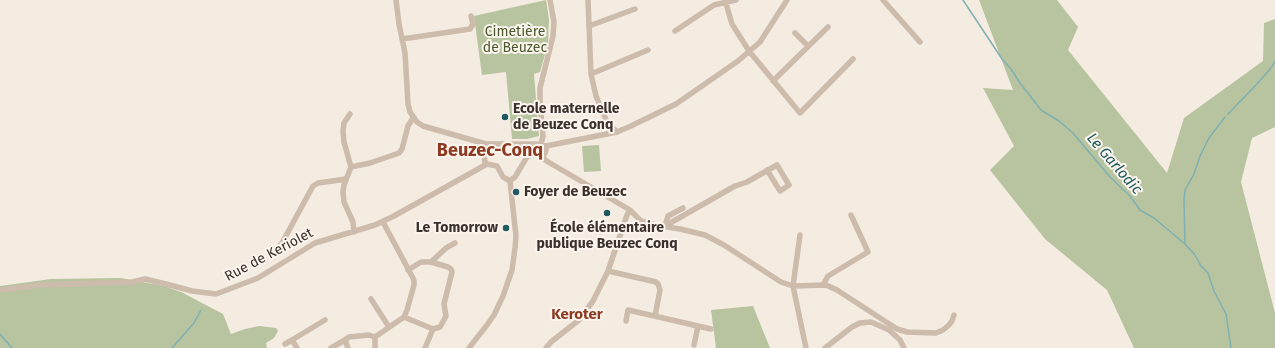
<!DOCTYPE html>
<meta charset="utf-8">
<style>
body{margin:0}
canvas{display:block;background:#f4ebe1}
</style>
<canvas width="1275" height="348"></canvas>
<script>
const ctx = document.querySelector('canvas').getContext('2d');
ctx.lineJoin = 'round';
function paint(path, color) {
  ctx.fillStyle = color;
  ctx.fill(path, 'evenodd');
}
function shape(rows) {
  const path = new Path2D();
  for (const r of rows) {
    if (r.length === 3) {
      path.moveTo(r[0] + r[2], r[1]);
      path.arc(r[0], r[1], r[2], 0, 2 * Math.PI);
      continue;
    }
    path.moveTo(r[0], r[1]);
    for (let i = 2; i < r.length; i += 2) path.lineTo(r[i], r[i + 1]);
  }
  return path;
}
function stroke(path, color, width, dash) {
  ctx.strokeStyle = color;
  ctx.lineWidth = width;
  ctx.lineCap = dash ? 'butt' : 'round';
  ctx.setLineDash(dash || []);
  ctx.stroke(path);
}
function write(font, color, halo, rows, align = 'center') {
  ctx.font = font + ' "Fira Sans",sans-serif';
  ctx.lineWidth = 4;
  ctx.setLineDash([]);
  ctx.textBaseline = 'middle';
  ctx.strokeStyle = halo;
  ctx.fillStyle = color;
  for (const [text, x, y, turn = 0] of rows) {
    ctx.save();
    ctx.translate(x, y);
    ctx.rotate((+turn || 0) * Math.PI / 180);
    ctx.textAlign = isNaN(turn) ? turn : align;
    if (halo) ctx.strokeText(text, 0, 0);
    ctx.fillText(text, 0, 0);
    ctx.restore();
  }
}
const green = shape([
 [546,0,549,19,548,44,540,72,534,74,539,136,527,139,512,139,506,72,482,75,474,16],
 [979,0,1057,0,1078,27,1068,50,1167,173,1184,118,1263,61,1264,23,1275,19,1275,127,1252,138,1241,182,1275,313,1275,348,1134,348,1107,290,1045,239,990,170,1014,146,983,88,1013,90],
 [599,145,601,171,584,172,582,146],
 [121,278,164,286,181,292,223,314,231,334,245,329,259,326,276,328,278,331,274,338,266,343,267,348,0,348,0,286,51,279],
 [753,306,770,348,716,348,711,310]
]);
const stream = shape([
 [963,0,1002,59,1011,69,1020,83,1041,110,1059,121,1073,133,1110,177,1130,196,1140,210,1154,218,1185,244,1195,255,1201,266,1208,273,1214,291,1226,314,1231,348],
 [1228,114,1256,85,1271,68,1275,61],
 [1185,244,1184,200,1185,190,1194,174,1200,156,1209,138,1225,117],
 [0,334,12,348],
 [172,348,194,323,201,310]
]);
const street = shape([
 [396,0,399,24,405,53,408,104,410,112,417,122,423,126,486,144,539,144],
 [588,0,591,74,596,96,607,122,617,132],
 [725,0,732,24,749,51,800,113,853,59],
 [883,0,920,42],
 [589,26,635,9],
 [675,31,714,5,736,0],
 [795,33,808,46],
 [402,39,470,29,473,24,471,16],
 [591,74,648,50],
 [773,81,828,27],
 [350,114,344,123,343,131,344,142,351,167,344,185,343,192,344,202,353,222,354,232],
 [540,150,6],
 [486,144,483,149,485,162,487,164,497,166,503,177,510,181],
 [541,144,543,136,540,102,540,88,553,36,554,22,550,0],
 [546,146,617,132,631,126,676,104,738,61,760,42,787,0],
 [542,156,545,160,550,163,630,210,641,221,656,225,680,229,705,235,724,245,781,282,793,286,826,285,837,290,897,329,907,332,936,333,943,330,949,325,952,321,954,315],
 [351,167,370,163,399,153,402,149,408,126,413,118],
 [510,181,515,177,527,157,536,154],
 [665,226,735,186,747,182,777,165,789,185,780,191,767,170],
 [665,226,668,216,683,208],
 [800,235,793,286,806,348],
 [274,253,282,243,313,186,318,183,346,179],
 [431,262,446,248,455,243],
 [608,271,656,282,658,284,660,290,655,316],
 [823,285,828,276,868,252,851,215],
 [0,290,40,285,132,282,145,279,166,284,192,291,216,294,258,278,315,243,375,225,394,216,487,164],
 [371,299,389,327],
 [404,317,433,329,440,327,446,316,444,304,452,272,451,269,448,267,431,262,421,262,408,270],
 [626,321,628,310,711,329],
 [375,337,404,317,407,310,414,285,414,281,413,278,383,222],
 [375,337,375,348],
 [292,340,325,320],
 [345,340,348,348],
 [285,344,292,340,297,348],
 [694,345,698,326],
 [331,348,345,340,349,337,369,335,375,337],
 [425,348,433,329],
 [469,348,487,325,494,315,503,296,512,270,515,248,516,236,510,181],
 [546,348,551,342,579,320,593,301,608,271,627,215,630,210],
 [825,348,852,327,860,323,871,322,889,330,900,340,904,348]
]);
const markers = [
 [505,117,4,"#1f5a5e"],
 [516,192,4,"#1f5a5e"],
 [607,213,4,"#1f5a5e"],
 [506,228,4,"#1f5a5e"]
];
const parkNames = [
 ["Cimetière",515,32],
 ["de Beuzec",515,48]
];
const poiNames = [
 ["Ecole maternelle",513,109],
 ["de Beuzec Conq",513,125],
 ["Foyer de Beuzec",524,192],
 ["Le Tomorrow",498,228,"right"],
 ["École élémentaire",607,228,"center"],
 ["publique Beuzec Conq",607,244,"center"]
];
const streetNames = [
 ["Rue de Keriolet",269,255,-28]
];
const waterNames = [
 ["Le Garlodic",1114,164,49]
];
const neighbourhoodNames = [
 ["Keroter",577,315]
];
const districtNames = [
 ["Beuzec-Conq",490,151]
];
paint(green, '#b8c4a0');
stroke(stream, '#7fb0b2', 1.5);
stroke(street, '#cdbbac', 5.5);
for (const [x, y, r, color] of markers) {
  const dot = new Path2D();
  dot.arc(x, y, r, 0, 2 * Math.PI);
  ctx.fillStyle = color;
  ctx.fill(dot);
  stroke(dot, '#fbf5ee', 1.5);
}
write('14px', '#4a5a2e', '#fbf5ee', parkNames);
write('bold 14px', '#3b302b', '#fbf5ee', poiNames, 'left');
write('14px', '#3b302b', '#fbf5ee', streetNames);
write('italic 15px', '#1f5a5e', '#fbf5ee', waterNames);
write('bold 15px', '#8c3b22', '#fbf5ee', neighbourhoodNames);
write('bold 18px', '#8c3b22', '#fbf5ee', districtNames);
</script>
